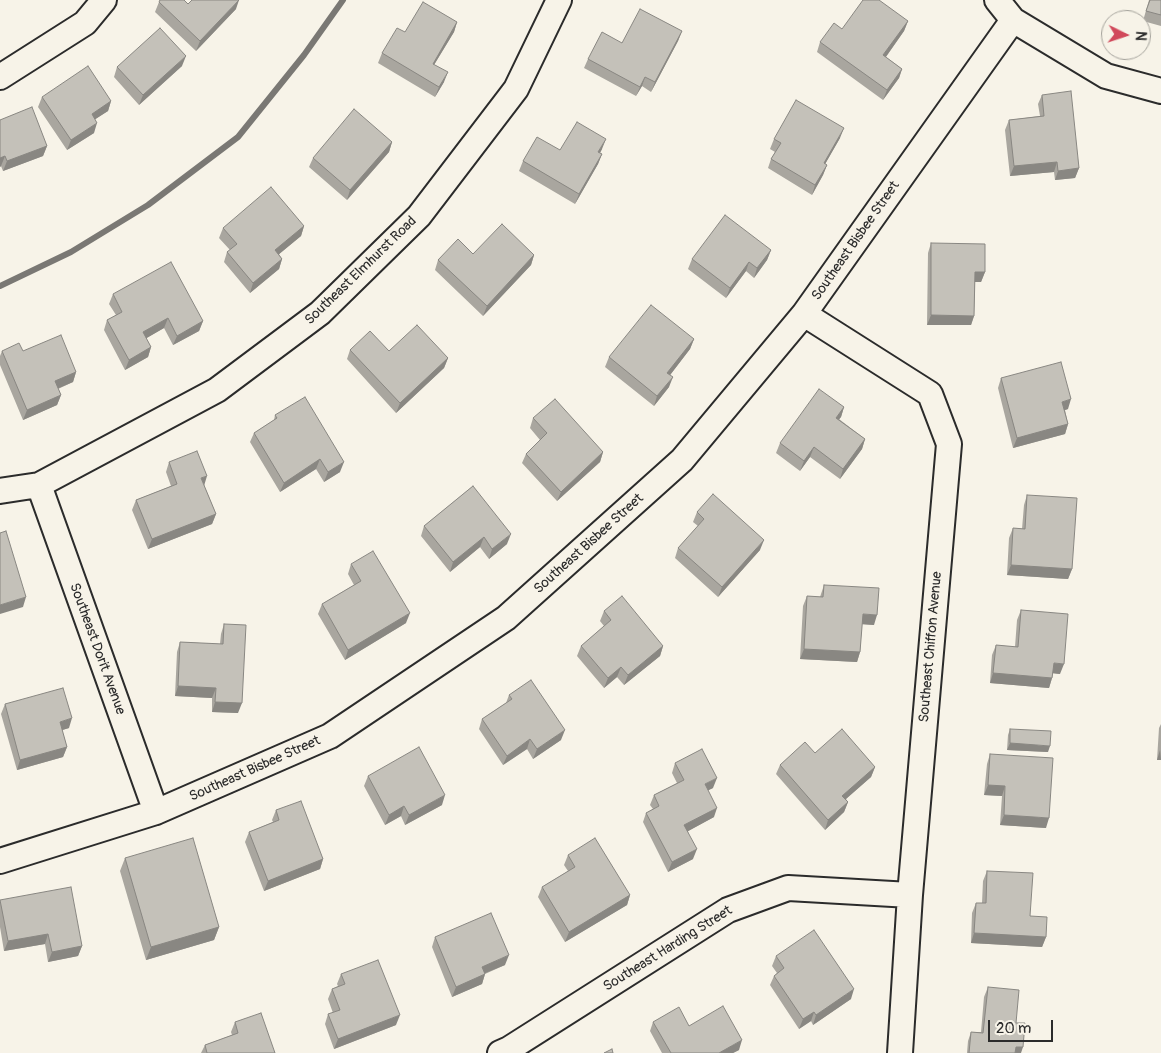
<!DOCTYPE html>
<style>
body{margin:0}
#map{position:relative;width:1161px;height:1053px;overflow:hidden;background:#f7f3e8;font-family:Pangolin,sans-serif}
canvas{display:block}
.north{position:absolute;left:1101px;top:10px;width:50px;height:50px;box-sizing:border-box;background:#f7f3e8;border:1px solid #a5a39c;border-radius:50%;rotate:94deg;font-size:14px;font-weight:700;line-height:20px;text-align:center;color:#2b2b2b}
.north::after{content:'';display:block;margin:auto;width:18px;height:22px;background:#d1495b;clip-path:polygon(50% 0,100% 100%,50% 72%,0 100%)}
.scale{position:absolute;left:988px;top:1020px;width:65px;height:22px;box-sizing:border-box;border:2px solid #2b2b2b;border-top:0;padding-left:6px;font-size:15px;line-height:18px;white-space:nowrap;color:#2b2b2b;-webkit-text-stroke:4px #f7f3e8;paint-order:stroke}
</style>
<div id="map">
<canvas width="1161" height="1053"></canvas>
<div class="north">N</div>
<div class="scale">20 m</div>
</div>
<script>
const ctx = document.querySelector('canvas').getContext('2d');
ctx.lineJoin = 'round';
function shape(rows) {
  const path = new Path2D();
  for (const r of rows) {
    path.moveTo(r[0], r[1]);
    for (let i = 2; i < r.length; i += 2) path.lineTo(r[i], r[i + 1]);
  }
  return path;
}
function stroke(path, color, width, dash) {
  ctx.strokeStyle = color;
  ctx.lineWidth = width;
  ctx.lineCap = dash ? 'butt' : 'round';
  ctx.setLineDash(dash || []);
  ctx.stroke(path);
}
function paint(path, color) {
  ctx.fillStyle = color;
  ctx.fill(path, 'evenodd');
}
function write(font, color, halo, rows, align = 'center') {
  ctx.font = font + ' Pangolin,sans-serif';
  ctx.lineWidth = 4;
  ctx.setLineDash([]);
  ctx.textBaseline = 'middle';
  ctx.strokeStyle = halo;
  ctx.fillStyle = color;
  for (const [text, x, y, turn = 0] of rows) {
    ctx.save();
    ctx.translate(x, y);
    ctx.rotate((+turn || 0) * Math.PI / 180);
    ctx.textAlign = isNaN(turn) ? turn : align;
    if (halo) ctx.strokeText(text, 0, 0);
    ctx.fillText(text, 0, 0);
    ctx.restore();
  }
}
const stream = shape([
 [0,286,71,252,148,205,238,137,304,55,343,0]
]);
const minor = shape([
 [997,0,1013,20,1106,76,1161,91],
 [0,77,85,23,104,0],
 [804,314,930,394,949,444,910,895,900,1053],
 [39,485,156,812],
 [0,491,39,485,217,390,320,313,419,216,516,89,559,0],
 [0,861,156,812,330,736,506,618,682,460,804,314,1013,20],
 [500,1053,509,1049,728,910,788,888,910,895]
]);
const wall = shape([
 [1149,0,1161,0,1161,26,1143,21],
 [159,2,188,4,236,9,196,51,155,12],
 [908,21,904,31,886,57,902,69,899,78,883,100,817,52,820,42],
 [457,22,454,32,434,65,444,82,435,97,378,63,382,53,405,32],
 [682,31,678,41,651,92,642,86,636,96,584,68,588,59,622,43],
 [182,66,139,105,114,77,117,67],
 [1042,95,1079,168,1075,178,1055,180,1054,172,1010,176,1005,130,1009,120,1040,116,1038,104],
 [42,97,111,101,108,111,95,119,94,133,67,150,38,107],
 [0,120,47,146,43,156,3,171,1,166,0,167],
 [840,138,825,164,827,165,823,175,812,195,768,168,771,159,775,152,770,149,774,139],
 [392,142,389,152,347,200,309,167,313,158],
 [602,149,600,153,602,154,598,164,575,204,519,171,523,161,560,150],
 [304,226,301,236,279,254,282,259,279,269,250,293,224,262,227,252,230,250,219,238,223,228],
 [931,243,985,272,981,282,975,282,974,316,971,325,927,325,928,253],
 [771,250,767,260,754,278,746,271,726,298,688,269,692,259],
 [473,254,534,255,531,265,483,316,435,270,438,260],
 [113,294,203,321,199,331,173,345,164,328,146,338,151,347,148,357,125,370,104,330,107,320,116,315,109,304],
 [694,339,690,349,670,375,669,387,654,406,605,367,609,357],
 [350,350,448,358,444,368,396,413,347,359],
 [2,351,23,351,76,372,73,382,58,389,61,395,57,405,23,420,0,365,0,356],
 [1001,378,1068,409,1065,410,1068,424,1065,434,1013,448,998,388],
 [844,407,841,417,839,419,865,439,862,449,840,479,810,457,800,471,776,453,780,443],
 [275,415,340,472,324,482,316,469,280,492,250,442,254,433,274,420],
 [533,418,603,452,600,462,557,501,522,463,526,454,540,440,530,428],
 [169,462,204,485,216,514,212,524,148,549,132,510,136,500,171,486,166,472],
 [473,486,507,544,489,559,480,547,450,572,421,536,424,526],
 [1027,495,1072,569,1068,579,1007,575,1009,538,1013,528,1022,529,1024,505],
 [697,512,760,550,718,597,675,558,678,548,698,526,693,522],
 [351,564,406,623,345,660,318,614,322,604,354,585,348,574],
 [824,585,874,625,862,624,860,652,857,662,800,659,803,606,807,596,820,597],
 [1021,610,1060,674,1053,673,1052,678,1049,688,990,683,992,655,996,645,1015,647,1017,620],
 [604,611,663,646,660,656,624,685,617,677,604,688,577,656,581,646,604,626,600,621],
 [224,624,238,713,212,712,212,698,175,696,177,652,180,642,220,644,221,634],
 [509,695,561,740,533,759,527,749,503,765,479,729,482,719,506,703],
 [5,704,69,728,62,730,67,747,63,757,17,770,1,714],
 [1161,724,1161,760,1157,760,1159,728],
 [1010,729,1048,752,1007,750,1008,735],
 [815,753,875,767,871,777,846,799,848,802,844,812,825,830,776,774,780,765],
 [990,754,1046,828,1000,825,1002,796,984,795,987,764],
 [675,763,713,788,708,790,714,817,688,831,693,859,668,872,643,822,646,813,653,809,650,805,654,795,677,783,672,773],
 [368,776,442,805,405,825,401,816,385,825,364,786],
 [276,810,323,859,320,869,264,891,245,842,249,832,273,822,272,820],
 [568,855,630,895,627,905,565,942,538,897,542,887,568,871,564,865],
 [125,858,219,927,214,940,146,960,120,871],
 [987,871,1046,937,1042,947,971,943,972,913,976,903,982,903,983,881],
 [0,900,82,946,78,956,48,962,45,944,4,951,0,927],
 [435,937,505,965,485,974,482,984,452,997,432,947],
 [776,956,851,999,813,1025,811,1021,799,1029,770,985,774,976,777,973,772,966],
 [341,974,396,1025,334,1049,325,1024,328,1014,333,1013,328,999,332,989,338,986,337,984],
 [988,987,1016,1023,1021,1053,967,1053,968,1041,971,1032,981,1032,984,997],
 [235,1022,275,1053,201,1053,205,1045,232,1035,231,1032],
 [653,1022,689,1026,739,1050,733,1053,662,1053,650,1031]
]);
const shadedWall = shape([
 [239,0,236,9,196,51,200,41],
 [908,21,904,31,880,65,883,55],
 [457,22,454,32,429,73,433,64],
 [682,31,678,41,651,92,655,82],
 [186,56,182,66,139,105,143,95],
 [902,69,899,78,883,100,887,90],
 [448,72,444,82,435,97,439,87],
 [645,77,642,86,636,96,640,87],
 [111,101,108,111,88,124,92,114],
 [97,123,94,133,67,150,71,140],
 [844,128,840,138,820,173,824,163],
 [606,139,602,149,595,162,598,152],
 [392,142,389,152,347,200,350,190],
 [47,146,43,156,3,171,7,161],
 [602,154,598,164,575,204,579,194],
 [5,156,1,166,0,167,0,158],
 [1057,162,1054,172,1010,176,1014,166],
 [827,165,823,175,812,195,815,185],
 [1079,168,1075,178,1055,180,1058,171],
 [304,226,301,236,272,260,275,250],
 [771,250,767,260,754,278,757,268],
 [534,255,531,265,483,316,487,306],
 [282,259,279,269,250,293,253,283],
 [749,262,746,271,726,298,730,288],
 [975,272,985,272,981,282,971,282],
 [931,315,974,316,971,325,927,325],
 [168,318,164,328,140,342,143,332],
 [203,321,199,331,173,345,177,336],
 [694,339,690,349,664,383,667,373],
 [151,347,148,357,125,370,129,360],
 [448,358,444,368,396,413,400,403],
 [76,372,73,382,52,391,55,381],
 [673,377,669,387,654,406,657,396],
 [61,395,57,405,23,420,27,410],
 [1071,399,1068,409,1059,412,1062,402],
 [844,407,841,417,833,427,836,418],
 [1068,424,1065,434,1013,448,1017,438],
 [865,439,862,449,840,479,843,469],
 [814,447,810,457,800,471,804,461],
 [603,452,600,462,557,501,561,492],
 [320,459,316,469,280,492,284,483],
 [344,462,340,472,324,482,328,472],
 [207,476,204,486,201,478],
 [216,514,212,524,148,549,152,539],
 [511,534,507,544,489,559,492,549],
 [484,537,480,547,450,572,453,562],
 [764,540,760,550,718,597,722,587],
 [1011,565,1072,569,1068,579,1007,575],
 [26,597,23,607,0,614,0,605],
 [410,613,406,623,345,660,348,650],
 [863,614,877,615,874,625,859,624],
 [663,646,660,656,624,685,628,675],
 [804,649,860,652,857,662,800,659],
 [1054,663,1064,664,1060,674,1050,673],
 [621,667,617,677,604,688,608,678],
 [993,673,1052,678,1049,688,990,683],
 [178,686,216,688,212,698,175,696],
 [215,702,242,703,238,713,212,712],
 [72,718,69,728,56,732,60,722],
 [565,730,561,740,533,759,537,749],
 [530,739,527,749,503,765,507,756],
 [1010,743,1050,746,1048,752,1007,750],
 [67,747,63,757,17,770,20,760],
 [1160,750,1161,760,1157,760],
 [875,767,871,777,839,805,842,796],
 [717,778,713,788,701,794,705,784],
 [988,785,1005,786,1002,796,984,795],
 [445,795,442,805,405,825,409,815],
 [848,802,844,812,825,830,828,820],
 [404,806,401,816,385,825,389,815],
 [717,808,714,817,681,835,684,825],
 [1004,815,1049,818,1046,828,1000,825],
 [697,849,693,859,668,872,672,862],
 [323,859,320,869,264,891,268,881],
 [630,895,627,905,565,942,569,932],
 [219,927,214,940,146,960,151,947],
 [974,933,1046,937,1042,947,971,943],
 [48,934,45,944,4,951,8,941],
 [82,946,78,956,48,962,52,952],
 [509,955,505,965,478,976,482,967],
 [485,974,482,984,452,997,456,987],
 [854,989,851,999,813,1025,816,1015],
 [814,1012,811,1021,799,1029,803,1019],
 [400,1015,396,1025,334,1049,338,1039],
 [742,1040,739,1050,733,1053,719,1053],
 [1016,1047,1023,1047,1021,1053,1014,1053]
]);
const building = shape([
 [160,0,184,0,188,4,192,0,239,0,200,41,159,2,160,0],
 [863,0,879,0,908,21,883,55,902,69,887,90,820,42,834,23,842,29,863,0],
 [1150,0,1161,0,1161,15,1146,11,1150,0],
 [423,2,457,22,433,64,448,72,439,87,382,53,397,28,405,32,423,2],
 [640,9,682,31,655,82,645,77,640,87,588,59,602,32,622,43,640,9],
 [160,28,186,56,143,95,117,67,160,28],
 [88,66,111,101,92,114,97,123,71,140,42,97,88,66],
 [1071,91,1079,168,1058,171,1057,162,1014,166,1009,120,1044,116,1042,95,1071,91],
 [796,100,844,128,824,163,827,165,815,185,771,159,781,143,774,139,796,100],
 [32,107,47,146,7,161,5,156,0,158,0,120,32,107],
 [354,109,392,142,350,190,313,158,354,109],
 [577,122,606,139,598,152,602,154,579,194,523,161,537,137,560,150,577,122],
 [271,187,304,226,275,250,282,259,253,283,227,252,237,244,223,228,271,187],
 [725,215,771,250,757,268,749,262,730,288,692,259,725,215],
 [502,224,534,255,487,306,438,260,458,239,473,254,502,224],
 [931,243,985,244,985,272,975,272,974,316,931,315,931,243],
 [171,262,203,321,177,336,168,318,143,332,151,347,129,360,107,320,122,312,113,294,171,262],
 [651,305,694,339,667,373,673,377,657,396,609,357,651,305],
 [417,325,448,358,400,403,350,350,370,331,389,351,417,325],
 [61,335,76,372,55,381,61,395,27,410,2,351,19,343,23,351,61,335],
 [1061,362,1071,399,1062,402,1068,424,1017,438,1001,378,1061,362],
 [819,389,844,407,836,418,865,439,843,469,814,447,804,461,780,443,819,389],
 [305,397,344,462,328,472,320,459,284,483,254,433,277,418,275,415,305,397],
 [555,399,603,452,561,492,526,454,547,433,533,418,555,399],
 [197,451,207,476,201,478,216,514,152,539,136,500,177,484,169,462,197,451],
 [473,486,511,534,492,549,484,537,453,562,424,526,473,486],
 [713,494,764,540,722,587,678,548,704,519,697,512,713,494],
 [1027,495,1077,498,1072,569,1011,565,1013,528,1025,529,1027,495],
 [6,531,26,597,0,605,0,533,6,531],
 [373,551,410,613,348,650,322,604,361,581,351,564,373,551],
 [824,585,879,588,877,615,863,614,860,652,804,649,807,596,823,597,824,585],
 [622,596,663,646,628,675,621,667,608,678,581,646,611,620,604,611,622,596],
 [1021,610,1068,614,1064,664,1054,663,1052,678,993,673,996,645,1018,647,1021,610],
 [224,624,246,625,242,703,215,702,216,688,178,686,180,642,223,644,224,624],
 [531,680,565,730,537,749,530,739,507,756,482,719,512,699,509,695,531,680],
 [63,688,72,718,60,722,67,747,20,760,5,704,63,688],
 [842,729,875,767,842,796,848,802,828,820,780,765,805,742,815,753,842,729],
 [1010,729,1051,731,1050,746,1010,743,1010,729],
 [419,747,445,795,409,815,404,806,389,815,368,776,419,747],
 [702,749,717,778,705,784,717,808,684,825,697,849,672,862,646,813,659,806,654,795,684,780,675,763,702,749],
 [990,754,1053,758,1049,818,1004,815,1005,786,988,785,990,754],
 [301,801,323,859,268,881,249,832,279,820,276,810,301,801],
 [193,838,219,927,151,947,125,858,193,838],
 [595,838,630,895,569,932,542,887,575,867,568,855,595,838],
 [987,871,1033,873,1030,916,1047,917,1046,937,974,933,976,903,986,903,987,871],
 [71,887,82,946,52,952,48,934,8,941,0,900,71,887],
 [491,913,509,955,482,967,485,974,456,987,435,937,491,913],
 [814,930,854,989,816,1015,814,1012,803,1019,774,976,784,968,776,956,814,930],
 [378,960,400,1015,338,1039,328,1014,340,1010,332,989,345,984,341,974,378,960],
 [988,987,1019,990,1016,1023,1025,1023,1023,1047,1016,1047,1015,1053,969,1053,971,1032,983,1033,988,987],
 [723,1006,742,1040,719,1053,671,1053,653,1022,679,1007,689,1026,723,1006],
 [261,1013,275,1053,207,1053,205,1045,238,1033,235,1022,261,1013],
 [612,1049,613,1053,604,1053,612,1049]
]);
const streetNames = [
 ["Southeast Bisbee Street",856,241,-55],
 ["Southeast Elmhurst Road",361,271,-44],
 ["Southeast Bisbee Street",589,544,-42],
 ["Southeast Chiffon Avenue",931,647,-85],
 ["Southeast Dorit Avenue",97,649,70],
 ["Southeast Bisbee Street",255,769,-24],
 ["Southeast Harding Street",668,949,-32]
];
stroke(stream, '#7a7874', 6);
stroke(minor, '#2b2b2b', 28);
stroke(minor, '#f7f3e8', 24);
paint(wall, '#a9a69f');
paint(shadedWall, '#898782');
paint(building, '#c4c1b9');
stroke(building, '#898782', 1);
write('14px', '#2b2b2b', '#f7f3e8', streetNames);
</script>
